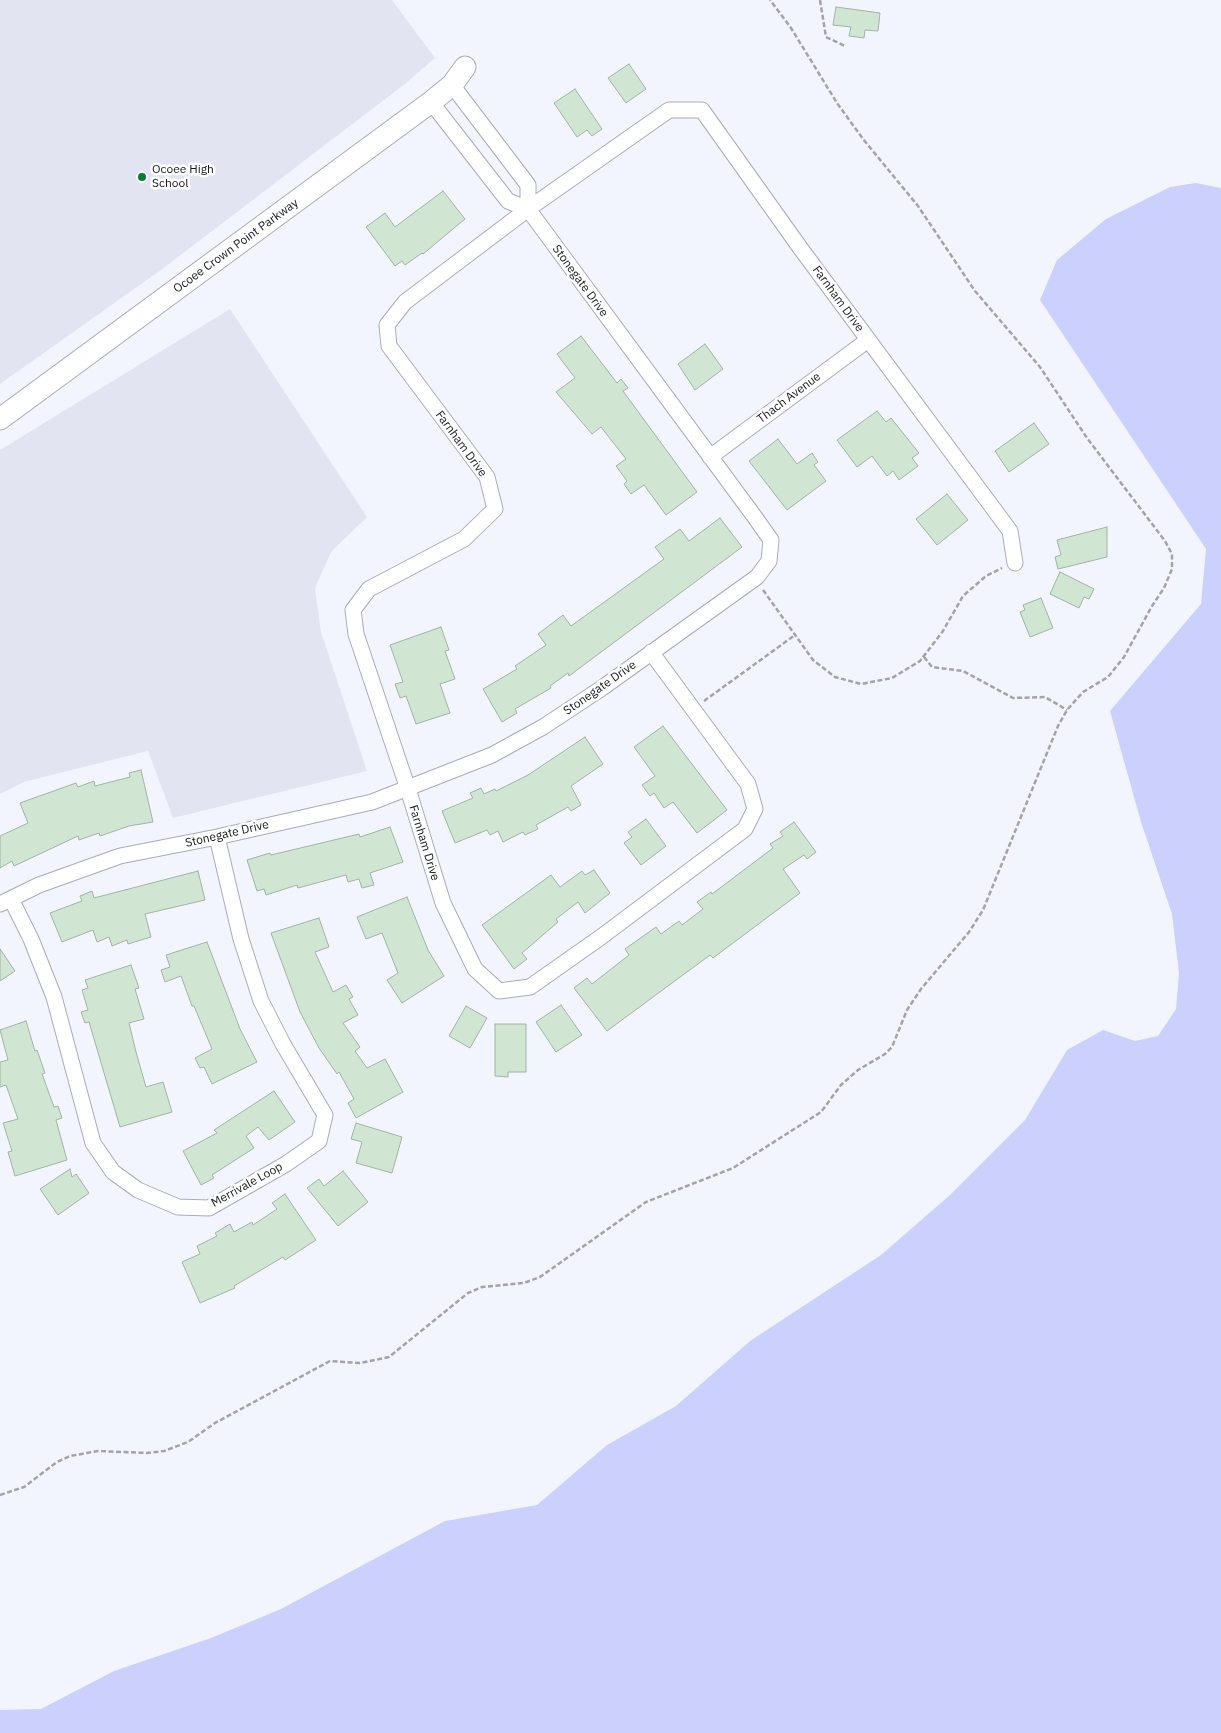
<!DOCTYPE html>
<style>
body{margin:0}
canvas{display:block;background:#f3f5fe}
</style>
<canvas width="1221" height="1733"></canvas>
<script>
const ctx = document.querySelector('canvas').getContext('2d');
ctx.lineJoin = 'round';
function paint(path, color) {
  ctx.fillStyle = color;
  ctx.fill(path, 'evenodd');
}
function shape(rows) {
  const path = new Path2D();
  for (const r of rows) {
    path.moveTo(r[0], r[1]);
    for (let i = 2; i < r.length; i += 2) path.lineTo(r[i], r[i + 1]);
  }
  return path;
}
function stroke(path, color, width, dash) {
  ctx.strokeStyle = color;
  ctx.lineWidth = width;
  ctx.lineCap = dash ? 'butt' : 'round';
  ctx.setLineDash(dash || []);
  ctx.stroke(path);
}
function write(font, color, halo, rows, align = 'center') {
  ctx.font = font + ' "IBM Plex Sans",sans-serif';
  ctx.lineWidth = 5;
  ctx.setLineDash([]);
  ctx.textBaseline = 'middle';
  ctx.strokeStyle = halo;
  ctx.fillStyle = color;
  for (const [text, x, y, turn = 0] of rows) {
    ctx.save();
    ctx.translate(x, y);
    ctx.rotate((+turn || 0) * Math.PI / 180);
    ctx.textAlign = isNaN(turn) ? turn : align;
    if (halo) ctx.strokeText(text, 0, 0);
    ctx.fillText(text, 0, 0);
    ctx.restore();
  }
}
const built = shape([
 [0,0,392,0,435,58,405,84,161,270,0,384],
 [230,309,367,517,331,552,315,588,321,632,367,771,173,818,148,751,24,782,0,794,0,450]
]);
const green = shape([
 [1196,183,1221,188,1221,1733,0,1733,0,1710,41,1709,114,1671,211,1638,281,1609,445,1521,537,1505,607,1445,676,1406,750,1341,881,1255,950,1195,1025,1120,1067,1050,1103,1030,1135,1041,1158,1036,1176,1009,1179,973,1172,914,1141,822,1110,711,1201,604,1206,549,1040,300,1057,260,1106,219,1170,187]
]);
const building = shape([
 [836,7,880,13,878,31,865,30,864,38,849,36,851,27,833,25,836,7],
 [629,64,646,89,626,103,608,78,629,64],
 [575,89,602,129,592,136,587,130,577,137,554,103,575,89],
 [443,191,465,219,423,254,422,253,405,265,402,261,395,266,366,227,385,213,395,227,443,191],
 [581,336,617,383,621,379,628,388,623,391,697,492,666,515,644,485,631,494,624,484,627,481,616,466,626,459,601,427,592,434,556,392,575,378,557,354,581,336],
 [705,344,723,369,695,390,678,364,705,344],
 [877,411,886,422,891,418,919,453,912,458,918,466,899,480,893,471,887,476,872,456,857,467,837,440,877,411],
 [1034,423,1049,444,1009,472,995,451,1034,423],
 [778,439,797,464,812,453,818,462,814,465,826,481,787,510,749,461,778,439],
 [947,494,968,520,937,545,916,519,947,494],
 [720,518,742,547,569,676,568,673,550,686,551,688,515,709,517,713,502,722,483,689,517,669,515,666,546,645,538,634,563,615,571,626,664,559,655,547,680,529,689,541,720,518],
 [1107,527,1107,557,1058,569,1055,557,1061,555,1057,540,1107,527],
 [1060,572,1094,589,1089,599,1084,597,1079,608,1050,594,1060,572],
 [1041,598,1053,628,1030,637,1020,612,1025,610,1023,605,1041,598],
 [441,627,449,650,445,651,455,679,440,684,450,713,416,724,406,696,400,698,395,684,403,682,390,645,441,627],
 [663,726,727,810,697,833,673,802,664,808,654,793,650,796,642,785,655,776,634,747,663,726],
 [585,737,603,764,571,786,581,805,571,811,568,807,536,825,538,829,525,835,523,832,503,842,498,831,490,835,487,830,455,843,442,811,473,798,470,793,481,788,484,794,495,789,496,791,528,775,585,737],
 [141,770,153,822,129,826,100,836,99,833,79,840,78,836,14,866,12,861,0,868,0,836,28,823,20,803,76,783,78,787,94,781,95,786,130,777,129,773,141,770],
 [646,819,666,846,641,865,624,843,632,837,628,832,646,819],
 [794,822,816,852,807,859,804,855,783,869,800,893,713,958,710,955,607,1031,574,988,587,978,592,984,629,955,625,949,656,927,661,934,679,921,682,925,703,909,697,902,711,892,712,894,773,848,770,844,783,836,780,832,794,822],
 [390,827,403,862,370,873,374,885,362,888,359,879,348,882,346,875,298,888,297,885,266,895,264,889,257,891,247,860,270,853,271,855,359,834,360,837,390,827],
 [594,870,610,893,585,913,578,902,556,919,558,922,522,953,527,959,514,969,482,925,551,875,560,887,582,871,585,875,594,870],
 [198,871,205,900,145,914,151,937,128,944,127,940,112,946,109,937,97,942,93,930,62,942,50,913,82,901,80,896,92,891,94,898,198,871],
 [407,897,428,950,444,976,402,1003,387,980,398,973,382,933,366,939,357,917,407,897],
 [319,918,329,947,315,952,333,992,346,985,353,997,349,999,358,1015,343,1023,360,1047,355,1051,367,1068,385,1059,403,1092,356,1118,348,1103,354,1099,339,1072,337,1074,319,1048,300,1012,271,933,319,918],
 [207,942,240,1029,257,1062,212,1084,204,1067,200,1068,195,1058,212,1049,194,1006,192,1006,181,976,165,982,161,970,170,967,166,955,207,942],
 [0,949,15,971,0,981,0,949],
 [131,965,139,988,135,989,144,1019,129,1023,136,1052,146,1087,163,1082,172,1112,120,1127,89,1022,85,1023,81,1012,88,1010,82,990,88,988,85,980,131,965],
 [561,1005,582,1035,556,1052,536,1022,561,1005],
 [466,1006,487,1018,470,1048,449,1036,466,1006],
 [26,1021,35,1051,37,1050,45,1073,42,1074,54,1107,58,1106,62,1118,56,1120,67,1160,15,1176,8,1152,12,1151,3,1123,18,1119,6,1085,0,1087,0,1062,8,1060,0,1030,26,1021],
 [495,1024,526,1024,526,1072,508,1072,508,1077,495,1076,495,1024],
 [274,1091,295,1122,269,1140,258,1127,246,1136,254,1148,212,1175,214,1178,201,1185,183,1151,217,1133,214,1130,274,1091],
 [356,1123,402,1137,392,1173,356,1163,362,1142,351,1139,356,1123],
 [70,1169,72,1177,76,1174,89,1193,58,1215,40,1189,70,1169],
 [343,1171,368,1202,338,1226,307,1188,319,1179,324,1186,343,1171],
 [285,1194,316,1240,285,1260,283,1257,234,1286,235,1288,200,1303,182,1262,200,1254,197,1246,217,1236,215,1233,230,1224,234,1232,252,1222,253,1225,277,1209,272,1203,285,1194]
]);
const path = shape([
 [820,0,826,37,845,46],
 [763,590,813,660,835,677,861,684,892,678,920,661,943,631,963,596,986,576,1002,568],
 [924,657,932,667,963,671,1013,698,1045,697,1067,710],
 [704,701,795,635],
 [0,1495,24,1487,57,1462,70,1456,98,1451,147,1453,164,1451,188,1442,215,1423,330,1361,360,1363,389,1357,468,1293,482,1287,524,1283,540,1277,646,1202,733,1168,821,1112,841,1085,858,1070,885,1054,892,1047,907,1010,921,989,969,932,983,910,1058,726,1067,710,1083,692,1108,677,1124,657,1152,606,1164,588,1172,569,1172,554,1165,541,1087,438,1040,367,975,291,918,206,863,139,837,103,791,28,770,0]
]);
const street = shape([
 [452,85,528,185,528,209],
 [710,457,868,340],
 [651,652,748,784,755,809,745,829,601,937,530,987,499,991,475,969,443,903,408,789,356,634,353,610,369,589,464,539,495,509,487,477,389,346,387,325,405,302,528,209,669,110,702,110,801,249,1010,531,1015,563],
 [11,899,31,939,54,997,93,1143,113,1172,138,1190,178,1207,209,1208,286,1164,319,1141,325,1115,283,1044,261,1001,241,939,217,837],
 [0,904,39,885,120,856,217,837,372,802,492,755,543,727,602,688,757,577,769,561,771,540,754,516,528,209,508,201,431,102]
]);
const secondary = shape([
 [0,419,431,102,452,85,465,67]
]);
const markers = [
 [142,177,5,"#007d35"]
];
const poiNames = [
 ["Ocoee High",152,170],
 ["School",152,184]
];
const streetNames = [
 ["Ocoee Crown Point Parkway",236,246,-36],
 ["Stonegate Drive",580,281,54],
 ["Farnham Drive",838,299,54],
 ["Thach Avenue",789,398,-37],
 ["Farnham Drive",461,444,54],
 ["Stonegate Drive",600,688,-35],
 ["Stonegate Drive",227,834,-13],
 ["Farnham Drive",424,843,73],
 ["Merrivale Loop",247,1185,-29]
];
paint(built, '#e3e4f1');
paint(green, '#cbd0fd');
paint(building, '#d1e5d3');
stroke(building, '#a0b4a3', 1);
stroke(street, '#a8abc1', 17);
stroke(secondary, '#a8abc1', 23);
stroke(path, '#a2a3ac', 2.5, [5, 2.5]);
stroke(street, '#fff', 15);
stroke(secondary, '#fff', 21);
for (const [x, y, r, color] of markers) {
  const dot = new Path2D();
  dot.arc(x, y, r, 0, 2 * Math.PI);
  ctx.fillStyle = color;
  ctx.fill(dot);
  stroke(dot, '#fff', 2);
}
write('12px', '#161720', '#fff', poiNames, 'left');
write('12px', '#161720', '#fff', streetNames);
</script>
